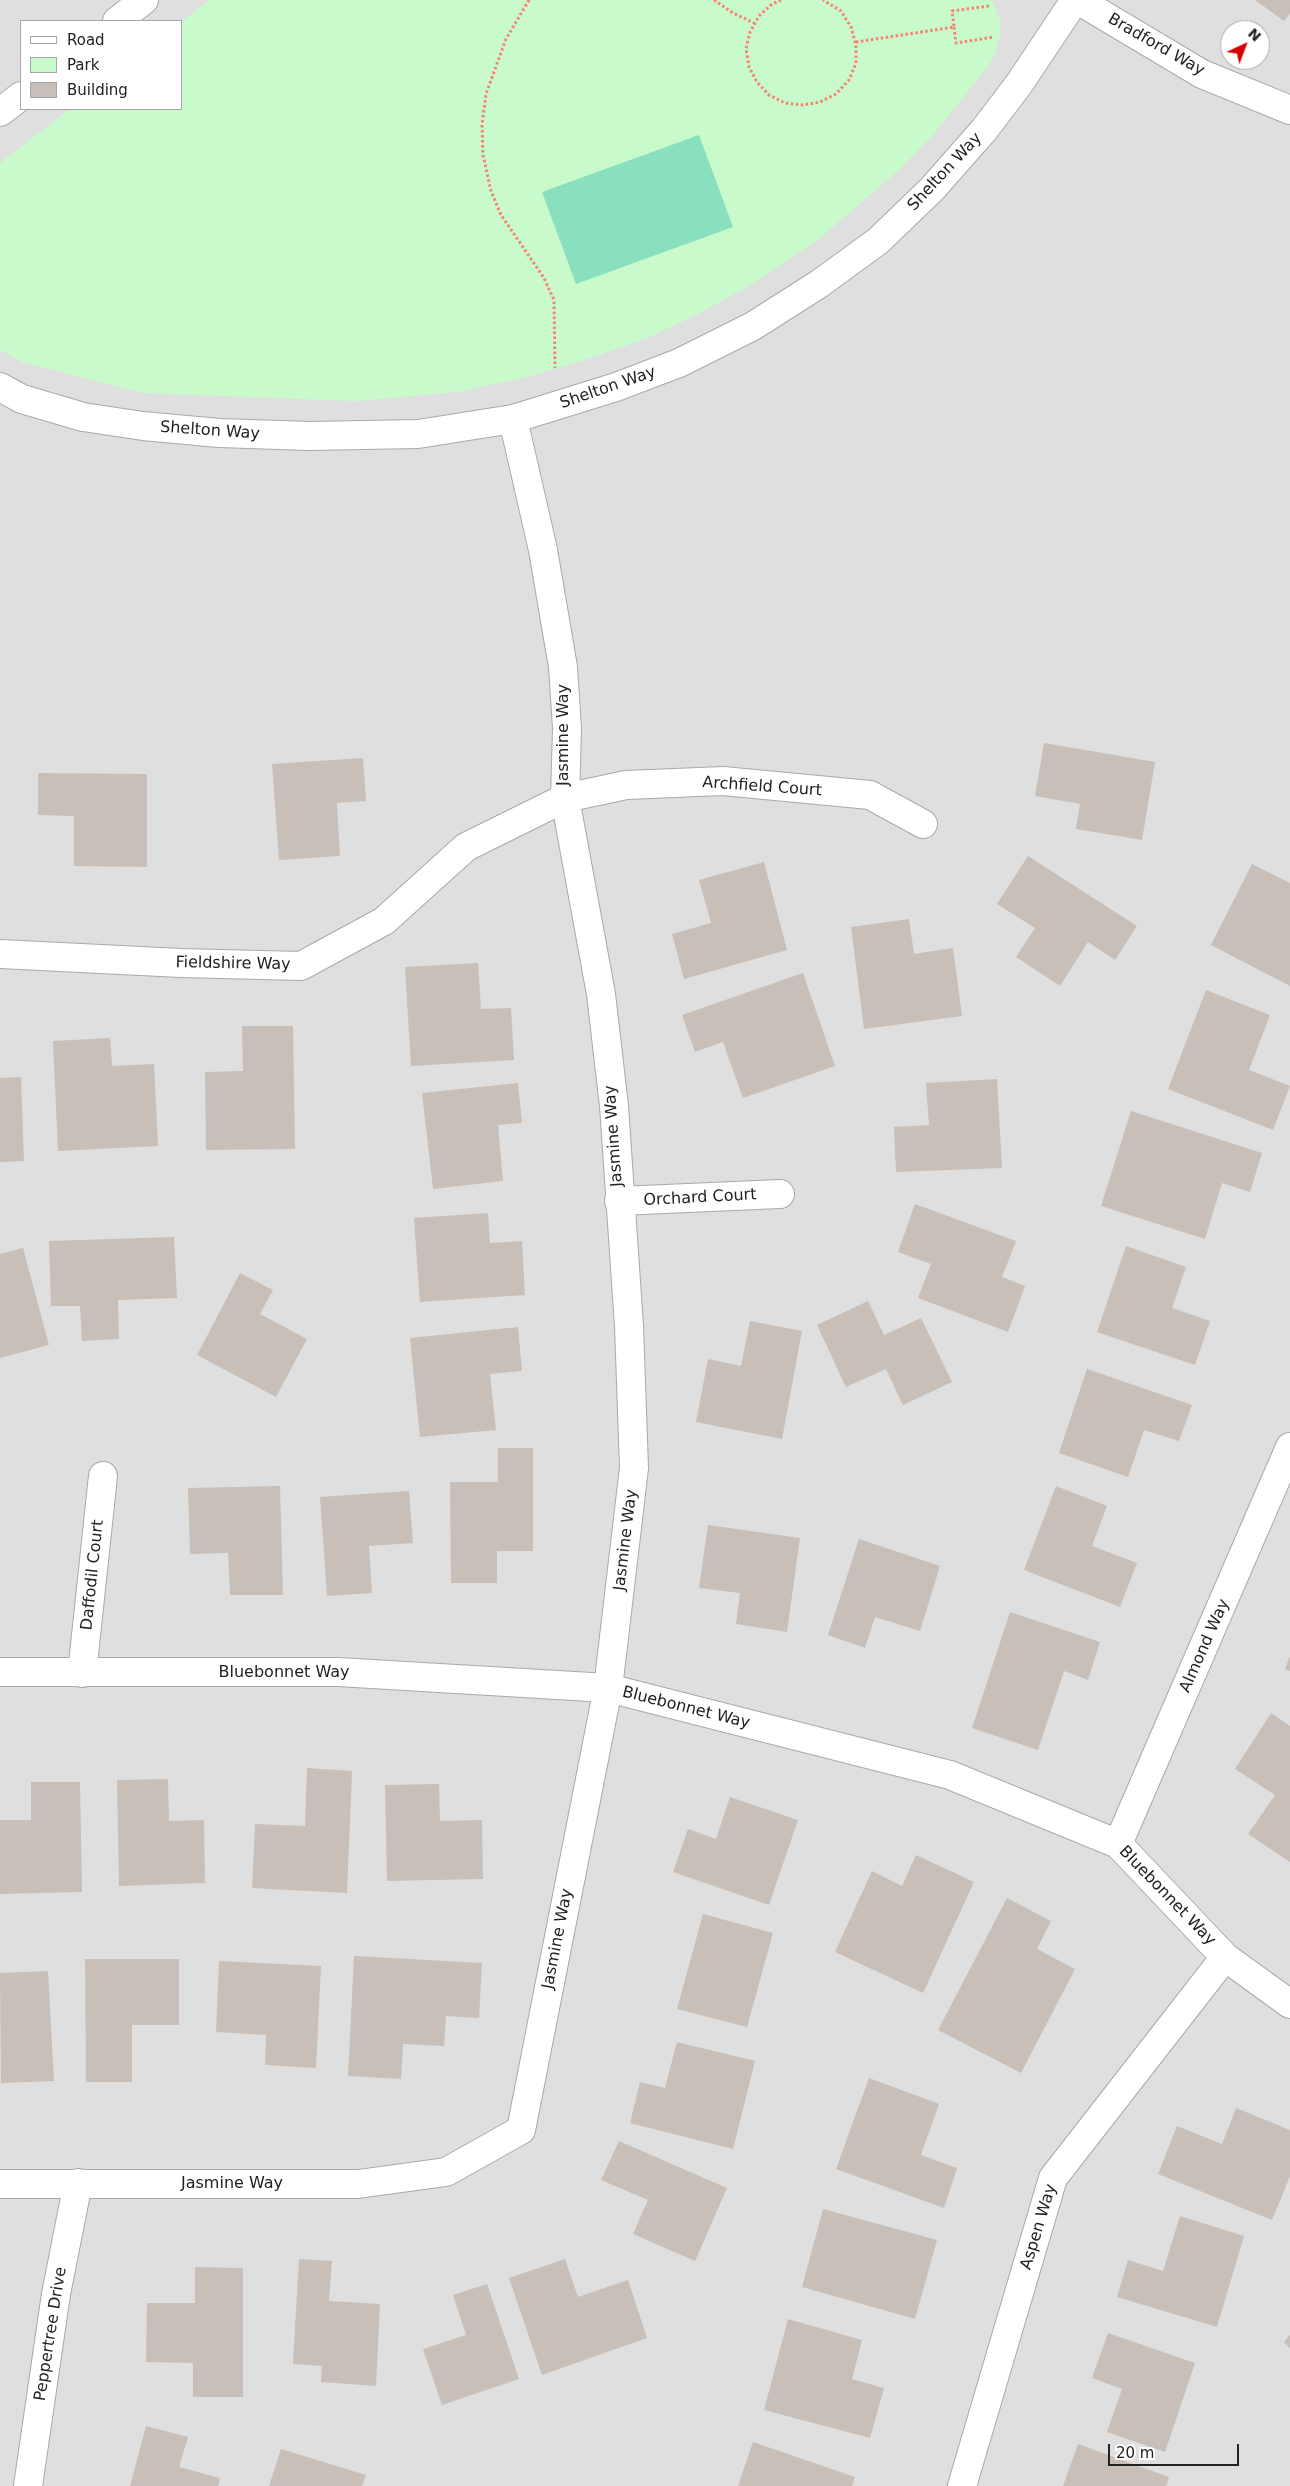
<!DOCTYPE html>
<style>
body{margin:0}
#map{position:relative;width:1290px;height:2486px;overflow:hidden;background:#f2efe9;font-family:"DejaVu Sans",sans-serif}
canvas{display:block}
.legend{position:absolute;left:20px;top:20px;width:162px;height:90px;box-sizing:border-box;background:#fff;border:1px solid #a7a7a7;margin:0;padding:6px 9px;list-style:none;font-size:15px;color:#222}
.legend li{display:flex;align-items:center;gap:10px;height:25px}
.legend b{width:25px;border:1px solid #a7a7a7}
.north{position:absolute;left:1220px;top:20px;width:50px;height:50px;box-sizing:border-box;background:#fff;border:1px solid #a7a7a7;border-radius:50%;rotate:43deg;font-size:14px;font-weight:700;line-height:20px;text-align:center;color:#222}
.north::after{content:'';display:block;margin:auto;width:18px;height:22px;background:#d40000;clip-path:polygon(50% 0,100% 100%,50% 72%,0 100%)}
.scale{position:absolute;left:1108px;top:2444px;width:131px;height:22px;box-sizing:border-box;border:2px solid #222;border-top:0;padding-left:6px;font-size:15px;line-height:18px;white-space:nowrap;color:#222;-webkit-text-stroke:4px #fff;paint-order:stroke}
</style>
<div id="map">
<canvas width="1290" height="2486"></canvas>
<ul class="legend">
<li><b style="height:6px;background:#fff"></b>Road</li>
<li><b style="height:14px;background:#c8facc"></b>Park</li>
<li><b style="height:14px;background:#c7bfb8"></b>Building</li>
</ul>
<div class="north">N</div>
<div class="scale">20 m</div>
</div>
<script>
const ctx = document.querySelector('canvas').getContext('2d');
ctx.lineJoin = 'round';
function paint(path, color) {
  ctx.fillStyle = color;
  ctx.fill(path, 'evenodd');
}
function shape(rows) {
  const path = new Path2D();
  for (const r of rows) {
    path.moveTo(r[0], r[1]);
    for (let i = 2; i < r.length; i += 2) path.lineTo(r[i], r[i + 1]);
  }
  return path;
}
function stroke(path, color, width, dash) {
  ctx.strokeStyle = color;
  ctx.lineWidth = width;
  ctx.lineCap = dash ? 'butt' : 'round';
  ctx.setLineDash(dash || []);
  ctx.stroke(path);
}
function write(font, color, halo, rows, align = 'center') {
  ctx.font = font + ' "DejaVu Sans",sans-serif';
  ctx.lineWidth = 4;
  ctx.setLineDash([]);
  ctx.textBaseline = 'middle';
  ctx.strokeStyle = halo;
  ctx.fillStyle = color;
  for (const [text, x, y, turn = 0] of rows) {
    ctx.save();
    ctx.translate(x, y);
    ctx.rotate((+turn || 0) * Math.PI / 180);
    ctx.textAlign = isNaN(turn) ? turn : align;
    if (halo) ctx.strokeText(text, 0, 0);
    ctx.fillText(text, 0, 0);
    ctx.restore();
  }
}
const residential = shape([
 [0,0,1290,0,1290,2486,0,2486],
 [21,21,181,21,181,109,21,109],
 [1230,30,1260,30,1260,60,1230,60]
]);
const park = shape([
 [209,0,992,0,1000,20,1000,36,995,55,986,69,934,134,897,172,820,238,751,285,694,316,647,338,594,357,531,376,458,392,356,401,142,393,22,362,0,350,0,163,70,109,181,109,181,22]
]);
const pitch = shape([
 [699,135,733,227,576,284,542,192]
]);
const building = shape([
 [1255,0,1290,0,1290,13,1284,21],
 [1044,743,1155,762,1142,840,1076,829,1080,804,1035,796],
 [363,758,366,801,337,803,340,856,279,860,272,764],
 [38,773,147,774,147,867,74,866,74,816,38,815],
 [1028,856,1137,926,1115,960,1088,942,1060,986,1016,957,1035,928,997,904],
 [764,862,787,950,684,979,672,934,711,923,699,880],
 [1252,864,1290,883,1290,986,1211,945],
 [909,919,914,954,953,948,962,1016,864,1029,851,927],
 [478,963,481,1009,511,1008,514,1060,411,1066,405,967],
 [803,973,835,1066,743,1098,723,1042,695,1052,682,1015],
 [1206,990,1270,1015,1249,1070,1290,1086,1273,1130,1168,1089],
 [242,1026,293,1026,295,1149,206,1150,205,1072,243,1071],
 [110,1038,112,1066,154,1064,158,1146,58,1151,53,1041],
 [21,1077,24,1161,0,1162,0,1078],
 [997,1079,1002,1168,896,1172,894,1127,929,1125,926,1083],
 [518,1083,522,1123,498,1125,503,1181,433,1189,422,1093],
 [1131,1111,1262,1153,1250,1192,1222,1183,1205,1239,1101,1206],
 [915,1204,1016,1241,1002,1277,1025,1286,1008,1332,918,1298,931,1264,898,1252],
 [488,1213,490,1243,522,1241,525,1295,420,1302,414,1218],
 [174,1237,177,1298,118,1300,119,1339,82,1341,80,1306,51,1306,49,1241],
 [1126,1246,1186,1267,1172,1308,1210,1321,1195,1365,1097,1332],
 [23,1248,49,1345,0,1358,0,1254],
 [240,1273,273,1290,260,1314,307,1339,276,1397,197,1355],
 [868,1301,884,1335,921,1318,952,1382,903,1405,886,1369,846,1387,817,1325],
 [750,1321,802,1331,782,1439,696,1422,708,1359,741,1366],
 [518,1327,522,1371,490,1374,496,1430,420,1437,410,1338],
 [1087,1369,1192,1405,1179,1441,1144,1430,1128,1477,1059,1453],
 [498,1448,533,1448,533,1551,497,1551,497,1583,451,1583,450,1482,498,1482],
 [280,1486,283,1595,230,1595,228,1553,190,1554,188,1488],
 [1056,1486,1107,1506,1092,1546,1137,1563,1120,1607,1024,1570],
 [409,1491,413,1543,369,1546,372,1593,327,1596,320,1497],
 [708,1525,800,1538,787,1632,736,1624,740,1593,699,1588],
 [859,1539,940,1566,920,1631,875,1617,865,1648,828,1635],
 [1010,1612,1100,1642,1088,1680,1064,1671,1038,1750,972,1728],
 [1290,1656,1290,1671,1285,1669],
 [1271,1713,1290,1726,1290,1862,1248,1834,1275,1795,1235,1769],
 [307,1768,352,1771,347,1893,252,1888,255,1824,305,1826],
 [168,1779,169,1821,204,1820,205,1883,119,1886,117,1780],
 [31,1782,80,1782,82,1892,0,1894,0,1820,31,1820],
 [439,1784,440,1821,482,1820,483,1879,387,1881,385,1785],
 [730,1797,798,1820,769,1905,673,1872,688,1829,716,1839],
 [916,1855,974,1882,923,1993,835,1952,872,1871,902,1886],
 [1007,1898,1051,1921,1037,1949,1075,1969,1021,2073,938,2030],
 [703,1914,773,1933,747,2027,677,2009],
 [354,1956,482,1963,479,2018,446,2016,444,2046,403,2044,401,2079,348,2076],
 [85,1959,179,1959,179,2025,132,2025,132,2082,86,2082],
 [219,1961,321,1966,316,2068,265,2065,266,2035,216,2032],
 [48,1971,54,2081,1,2083,0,1973],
 [677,2042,755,2061,733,2149,630,2123,640,2082,665,2088],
 [869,2078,939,2104,921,2155,957,2168,944,2208,836,2169],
 [1236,2108,1290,2130,1290,2176,1272,2220,1158,2174,1177,2126,1222,2144],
 [619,2141,727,2188,695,2261,633,2234,648,2200,601,2180],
 [823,2209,937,2240,915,2319,802,2287],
 [1180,2216,1244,2236,1217,2327,1117,2297,1128,2260,1163,2271],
 [299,2259,332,2261,329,2301,380,2304,376,2386,321,2382,322,2366,293,2364],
 [565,2259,578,2297,628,2280,647,2338,542,2375,509,2278],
 [195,2267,243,2268,243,2397,193,2397,193,2363,146,2362,147,2303,195,2303],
 [487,2284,519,2379,442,2405,423,2349,466,2335,453,2295],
 [788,2319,862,2340,852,2379,884,2388,870,2438,764,2410],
 [1108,2333,1195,2363,1165,2452,1107,2432,1122,2389,1092,2378],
 [1290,2335,1290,2348,1284,2342],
 [146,2426,188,2437,179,2467,220,2478,218,2486,130,2486],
 [753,2442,855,2477,852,2486,738,2486],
 [1078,2444,1169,2477,1166,2486,1063,2486],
 [281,2449,366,2475,362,2486,269,2486]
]);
const path = shape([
 [529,0,506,39,486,94,482,125,483,155,491,191,501,215,544,278,554,300,555,368],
 [714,0,733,13,754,23],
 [781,0,772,4,759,16,750,32,746,49,749,67,757,82,769,95,785,103,803,105,820,102,836,94,849,80,856,63,856,45,851,27,841,11,823,0],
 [954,27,956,43,994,37],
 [856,42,954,27,952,11,989,6]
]);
const street = shape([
 [1078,0,1202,74,1290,110],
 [117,21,144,0],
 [0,112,21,96],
 [0,387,22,399,83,417,143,426,219,433,310,436,418,434,513,419,616,387,679,363,753,326,819,284,878,241,932,189,984,130,1019,84,1075,0],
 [0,954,181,963,301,966,384,921,466,847,565,798,626,785,723,781,870,795,923,824],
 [619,1201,780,1194],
 [0,1672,338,1672,608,1688,950,1775,1118,1844,1225,1957,1290,2004],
 [82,1673,103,1476],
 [1118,1844,1290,1447],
 [0,2184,358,2184,446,2172,521,2130,608,1688,634,1468,629,1326,614,1106,601,994,565,798,567,728,563,667,543,550,513,419],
 [28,2486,56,2294,78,2183],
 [962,2486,1053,2178,1225,1957]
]);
const streetNames = [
 ["Bradford Way",1156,45,30],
 ["Shelton Way",945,172,-47],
 ["Shelton Way",608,388,-19],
 ["Shelton Way",210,431,4],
 ["Jasmine Way",564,735,-90],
 ["Archfield Court",762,787,4],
 ["Fieldshire Way",233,964,1],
 ["Jasmine Way",614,1136,-94],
 ["Orchard Court",700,1198,-3],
 ["Jasmine Way",626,1540,-83],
 ["Daffodil Court",93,1575,-84],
 ["Almond Way",1205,1646,-66],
 ["Bluebonnet Way",284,1673],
 ["Bluebonnet Way",686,1708,14],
 ["Bluebonnet Way",1167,1896,46],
 ["Jasmine Way",558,1939,-79],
 ["Jasmine Way",232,2184],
 ["Aspen Way",1039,2227,-73],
 ["Peppertree Drive",51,2334,-81]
];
paint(residential, '#e0dfdf');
paint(park, '#c8facc');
paint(pitch, '#88e0be');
paint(building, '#c7bfb8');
stroke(street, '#a9a9a9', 30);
stroke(path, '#fa8072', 3, [2.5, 2.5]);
stroke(street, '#fff', 28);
write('16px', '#222', '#fff', streetNames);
</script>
